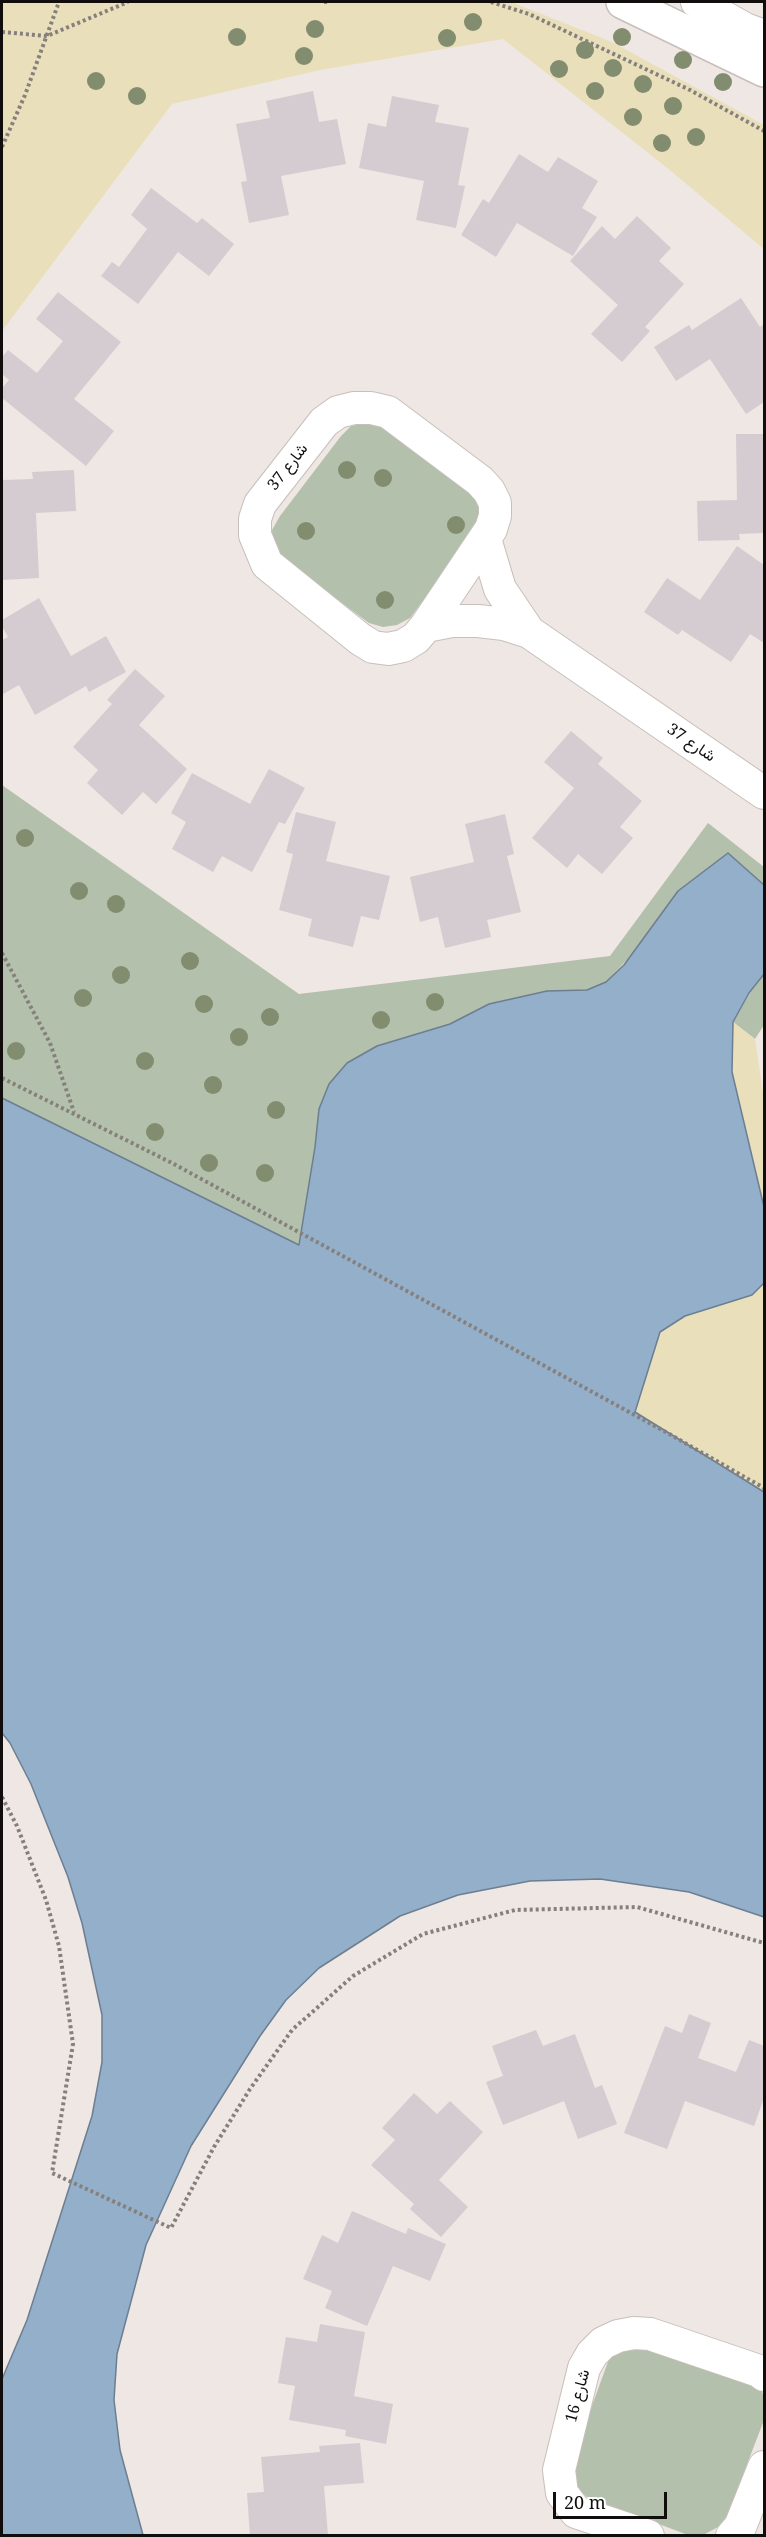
<!DOCTYPE html>
<meta charset="utf-8">
<style>
body{margin:0}
#map{position:relative;width:766px;height:2537px;overflow:hidden;background:#efe7e3;font-family:"Noto Serif",serif}
canvas{display:block}
.frame{position:absolute;inset:0;border:3px solid #100d0c;pointer-events:none}
.scale{position:absolute;left:553px;top:2492px;width:114px;height:27px;box-sizing:border-box;border:3px solid #100d0c;border-top:0;padding-left:8px;font-size:18px;line-height:21px;white-space:nowrap;color:#100d0c;-webkit-text-stroke:4px #fff;paint-order:stroke}
</style>
<div id="map">
<canvas width="766" height="2537"></canvas>
<div class="frame"></div>
<div class="scale">20 m</div>
</div>
<script>
const ctx = document.querySelector('canvas').getContext('2d');
ctx.lineJoin = 'round';
function paint(path, color) {
  ctx.fillStyle = color;
  ctx.fill(path, 'evenodd');
}
function shape(rows) {
  const path = new Path2D();
  for (const r of rows) {
    path.moveTo(r[0], r[1]);
    for (let i = 2; i < r.length; i += 2) path.lineTo(r[i], r[i + 1]);
  }
  return path;
}
function stroke(path, color, width, dash) {
  ctx.strokeStyle = color;
  ctx.lineWidth = width;
  ctx.lineCap = dash ? 'butt' : 'round';
  ctx.setLineDash(dash || []);
  ctx.stroke(path);
}
function write(font, color, halo, rows, align = 'center') {
  ctx.font = font + ' "Noto Serif",Vazirmatn,serif';
  ctx.lineWidth = 4.5;
  ctx.setLineDash([]);
  ctx.textBaseline = 'middle';
  ctx.strokeStyle = halo;
  ctx.fillStyle = color;
  for (const [text, x, y, turn = 0] of rows) {
    ctx.save();
    ctx.translate(x, y);
    ctx.rotate((+turn || 0) * Math.PI / 180);
    ctx.textAlign = isNaN(turn) ? turn : align;
    if (halo) ctx.strokeText(text, 0, 0);
    ctx.fillText(text, 0, 0);
    ctx.restore();
  }
}
const green = shape([
 [369,423,384,427,471,493,478,504,480,519,473,534,410,618,397,625,383,627,369,623,280,557,273,545,272,530,280,516,341,436,351,426],
 [2,785,299,994,610,956,708,823,764,867,764,885,728,853,606,982,587,990,547,991,489,1004,450,1024,377,1046,319,1109,315,1147,299,1245,2,1098],
 [764,974,764,1025,755,1039,733,1022,750,993],
 [632,2343,752,2380,762,2391,764,2399,764,2420,728,2514,720,2526,705,2534,688,2535,587,2497,577,2488,573,2458,609,2359,619,2349]
]);
const sand = shape([
 [2,2,511,2,612,42,764,125,764,249,665,166,503,39,320,70,172,104,2,331],
 [733,1022,755,1039,764,1100,764,1207,732,1073],
 [764,1283,764,1493,635,1412,660,1332,685,1316,752,1295]
]);
const water = shape([
 [728,853,764,885,764,974,749,993,733,1022,732,1072,764,1207,764,1283,752,1295,685,1316,660,1332,635,1412,764,1492,764,1917,689,1892,600,1879,530,1881,458,1895,400,1916,319,1968,286,2000,260,2036,191,2146,146,2245,117,2354,114,2400,120,2450,143,2535,2,2535,2,2379,27,2320,92,2116,102,2062,102,2015,82,1923,68,1877,31,1784,10,1743,2,1733,2,1098,299,1245,315,1147,319,1109,329,1084,347,1063,377,1046,450,1024,489,1004,547,991,587,990,606,982,624,965,678,891,728,853]
]);
const building = shape([
 [313,91,319,122,337,119,346,164,281,176,289,215,249,223,241,182,247,181,236,124,270,118,266,101],
 [392,96,439,105,435,122,469,128,458,185,465,186,456,228,416,220,424,181,359,168,368,123,386,127],
 [519,154,548,172,558,157,598,181,582,208,597,217,573,256,517,223,496,257,461,235,483,199,489,203],
 [151,188,197,223,202,218,234,244,209,276,178,252,138,304,101,276,112,262,119,267,147,229,131,215],
 [637,216,671,248,659,261,684,284,645,327,650,331,622,362,591,334,618,305,570,261,602,226,615,239],
 [58,292,121,342,74,399,114,431,86,466,2,398,2,388,9,380,2,374,2,357,8,350,37,373,63,341,36,319],
 [741,298,760,327,764,324,764,402,746,414,710,359,676,381,654,347,689,325,692,330],
 [736,434,764,434,764,533,739,534,740,540,698,541,697,501,737,500],
 [74,470,76,511,36,513,39,578,2,580,2,480,33,479,32,472],
 [737,546,764,565,764,643,750,634,731,662,682,630,678,635,644,612,667,578,700,600],
 [39,598,71,656,106,636,126,672,89,692,86,686,35,715,19,685,3,694,2,691,2,640,8,637,2,626,2,620],
 [135,669,165,696,139,725,187,769,156,804,143,792,122,815,87,783,98,770,73,747,112,704,107,700],
 [571,731,603,758,598,764,642,801,620,827,633,838,602,874,578,854,567,868,532,838,574,788,544,762],
 [269,769,305,788,285,824,279,822,252,872,222,856,213,872,172,849,186,822,171,813,192,773,250,804],
 [296,812,336,822,326,861,390,876,379,920,361,916,353,947,308,936,312,919,279,910,293,854,286,852],
 [505,814,514,854,507,856,521,912,487,920,491,937,445,948,438,917,420,922,410,877,474,862,465,824],
 [689,2014,711,2023,698,2058,736,2072,749,2040,764,2046,764,2098,754,2126,685,2101,667,2149,624,2133,665,2026,682,2033],
 [536,2030,543,2046,575,2034,595,2088,602,2085,617,2124,578,2139,564,2101,503,2125,486,2082,503,2076,492,2046],
 [414,2093,437,2114,450,2101,483,2132,439,2180,468,2207,441,2237,410,2209,414,2204,371,2165,395,2140,382,2128],
 [352,2211,406,2234,408,2228,446,2244,430,2281,393,2266,367,2326,325,2308,332,2291,303,2279,322,2235,338,2243],
 [320,2324,365,2332,354,2396,393,2404,386,2444,345,2436,346,2430,289,2420,295,2386,278,2383,286,2337,317,2342],
 [360,2443,364,2483,324,2486,328,2536,250,2536,247,2493,264,2492,261,2457,320,2452,319,2446]
]);
const path = shape([
 [324,2,328,2],
 [491,2,529,14,690,90,764,131],
 [2,32,47,36,128,2],
 [2,147,25,95,59,2],
 [2,953,50,1043,74,1112],
 [2,1078,172,1163,664,1431,764,1488],
 [2,1797,17,1826,46,1900,59,1946,73,2044,52,2173,171,2228,214,2147,250,2089,292,2030,353,1976,423,1934,515,1910,637,1907,764,1943]
]);
const minor = shape([
 [697,2,745,29,764,36],
 [354,408,371,408,388,412,480,481,489,491,495,503,495,516,491,529,426,626,416,638,403,646,388,649,373,647,360,639,267,564,255,535,255,519,260,504,324,422,338,412,354,408],
 [485,539,500,589,529,632],
 [426,626,452,621,478,621,504,624,529,632,764,793],
 [648,2536,576,2512,562,2493,559,2470,584,2368,592,2354,603,2343,618,2336,634,2333,650,2334,759,2371,764,2375],
 [732,2536,740,2527,764,2467]
]);
const tertiary = shape([
 [623,2,764,70]
]);
const trees = [
 [473,22],
 [315,29],
 [237,37],
 [622,37],
 [447,38],
 [585,50],
 [304,56],
 [683,60],
 [613,68],
 [559,69],
 [96,81],
 [723,82],
 [643,84],
 [595,91],
 [137,96],
 [673,106],
 [633,117],
 [696,137],
 [662,143],
 [347,470],
 [383,478],
 [456,525],
 [306,531],
 [385,600],
 [25,838],
 [79,891],
 [116,904],
 [190,961],
 [121,975],
 [83,998],
 [435,1002],
 [204,1004],
 [270,1017],
 [381,1020],
 [239,1037],
 [16,1051],
 [145,1061],
 [213,1085],
 [276,1110],
 [155,1132],
 [209,1163],
 [265,1173]
];
const streetNames = [
 ["شارع 37",288,467,-52],
 ["شارع 37",691,743,34],
 ["شارع 16",578,2396,-75]
];
paint(green, '#b3c0ab');
paint(sand, '#e9dfba');
paint(water, '#93afca');
stroke(water, '#6c7e91', 1.5);
paint(building, '#d4ccd1');
stroke(minor, '#c8bfbb', 34);
stroke(tertiary, '#c8bfbb', 36);
stroke(path, '#86807d', 4, [3, 3]);
stroke(minor, '#fff', 32);
stroke(tertiary, '#fff', 33);
ctx.fillStyle = '#828c6f';
for (const [x, y] of trees) {
  ctx.beginPath();
  ctx.arc(x, y, 9, 0, 2 * Math.PI);
  ctx.fill();
}
write('16px', '#100d0c', '#fff', streetNames);
</script>
